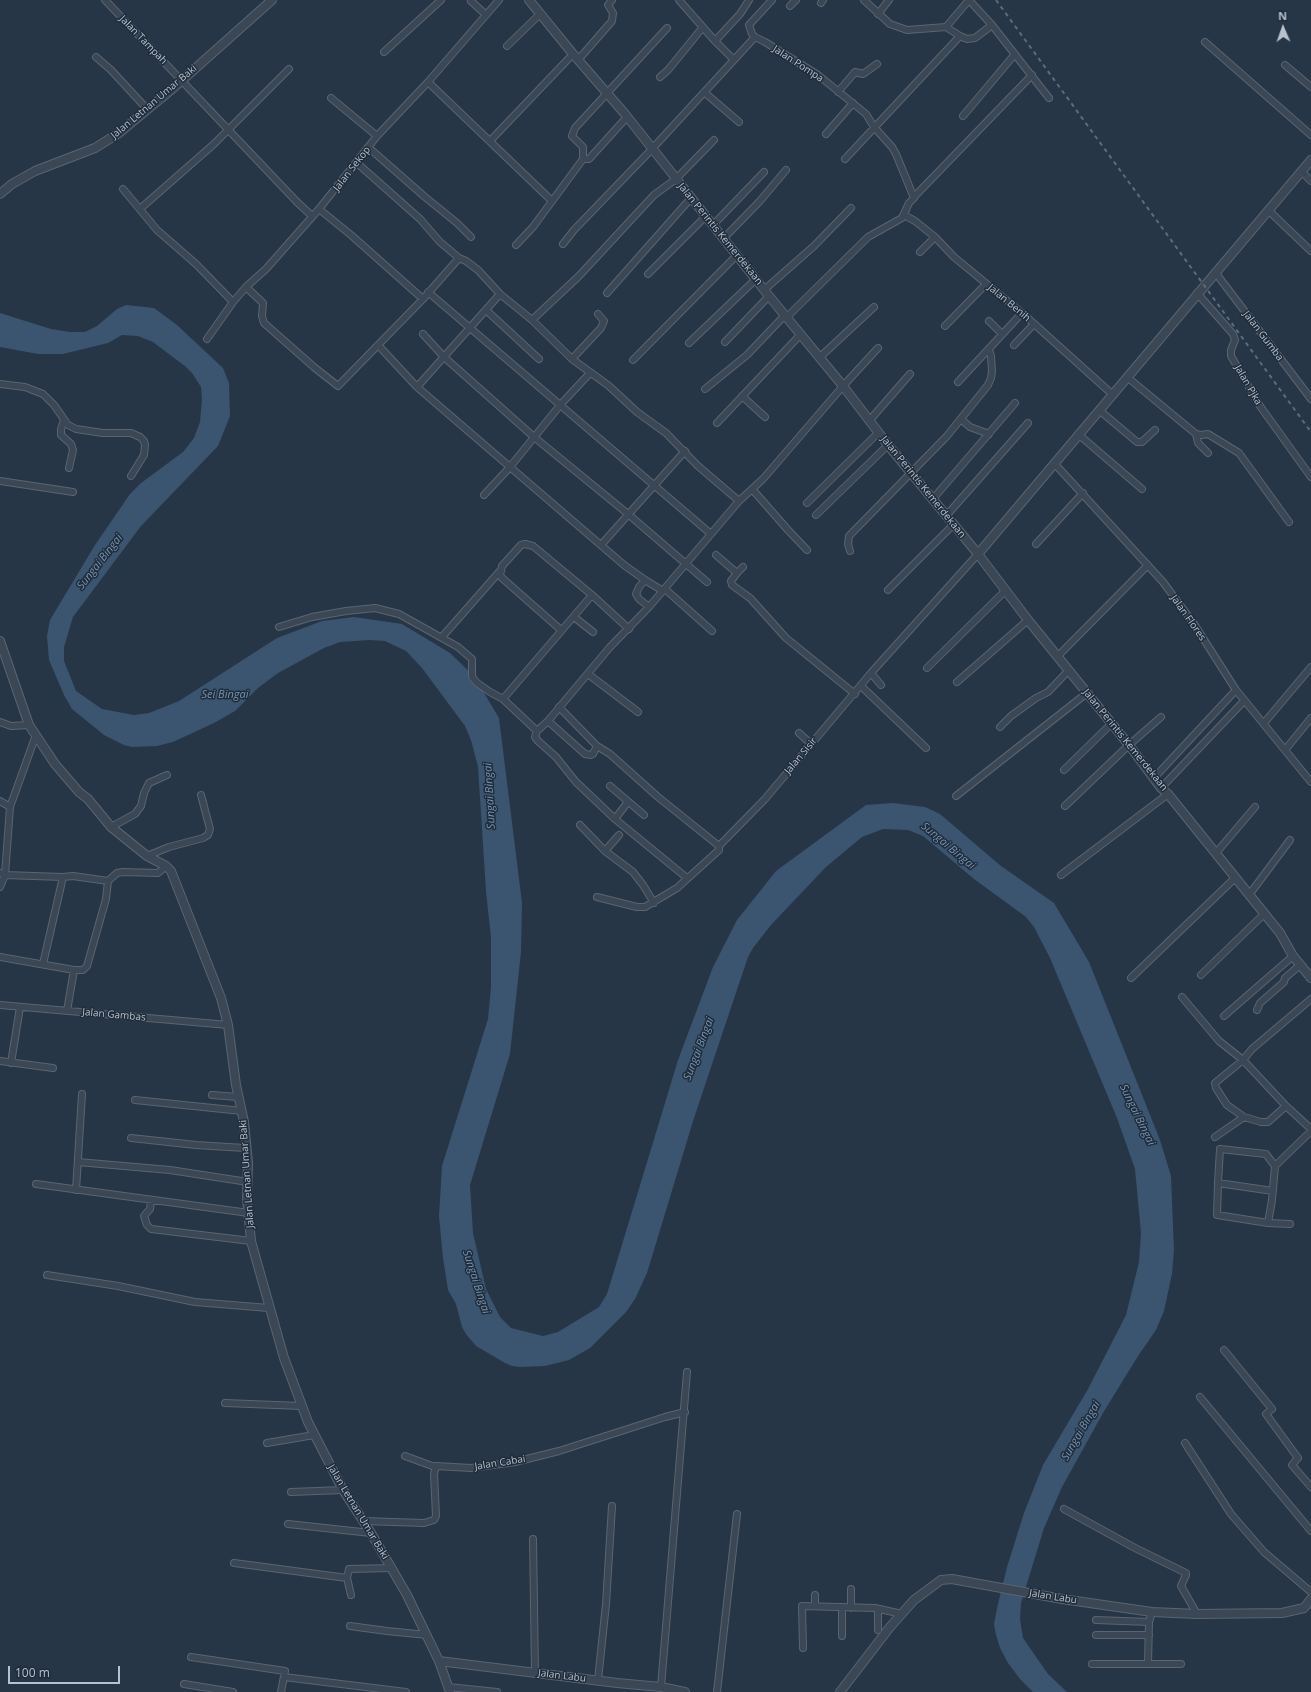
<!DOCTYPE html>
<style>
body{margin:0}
#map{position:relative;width:1311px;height:1692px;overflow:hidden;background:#263646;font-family:"Open Sans",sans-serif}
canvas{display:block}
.north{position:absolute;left:1263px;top:8px;width:40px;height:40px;-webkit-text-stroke:3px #1f2c3b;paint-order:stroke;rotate:358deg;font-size:11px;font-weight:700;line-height:16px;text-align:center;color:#b8c2ce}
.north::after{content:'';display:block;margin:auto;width:14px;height:18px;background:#b8c2ce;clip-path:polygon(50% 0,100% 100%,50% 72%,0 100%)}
.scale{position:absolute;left:8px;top:1666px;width:112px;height:18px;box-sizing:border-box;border:2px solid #b8c2ce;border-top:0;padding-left:5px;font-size:12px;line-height:14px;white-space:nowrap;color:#b8c2ce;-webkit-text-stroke:3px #1f2c3b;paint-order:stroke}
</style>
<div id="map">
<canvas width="1311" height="1692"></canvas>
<div class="north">N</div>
<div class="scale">100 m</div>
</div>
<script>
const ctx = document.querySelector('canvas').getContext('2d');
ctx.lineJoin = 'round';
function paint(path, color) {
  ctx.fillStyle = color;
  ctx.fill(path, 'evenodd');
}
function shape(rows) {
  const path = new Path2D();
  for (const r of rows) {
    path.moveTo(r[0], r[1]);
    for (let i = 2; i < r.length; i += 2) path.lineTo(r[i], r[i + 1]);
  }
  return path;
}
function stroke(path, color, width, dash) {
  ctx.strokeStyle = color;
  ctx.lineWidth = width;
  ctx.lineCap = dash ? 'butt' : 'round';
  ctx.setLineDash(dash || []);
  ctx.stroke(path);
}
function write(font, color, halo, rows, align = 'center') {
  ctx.font = font + ' "Open Sans",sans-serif';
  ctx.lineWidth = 3;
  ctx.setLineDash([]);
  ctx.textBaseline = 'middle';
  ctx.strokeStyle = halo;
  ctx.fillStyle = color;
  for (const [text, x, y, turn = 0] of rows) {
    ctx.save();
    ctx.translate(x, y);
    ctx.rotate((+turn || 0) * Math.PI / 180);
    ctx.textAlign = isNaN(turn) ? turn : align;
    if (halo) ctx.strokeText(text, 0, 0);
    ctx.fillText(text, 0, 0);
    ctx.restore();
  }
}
const water = shape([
 [126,305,154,308,177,325,223,368,229,383,230,416,218,446,141,526,73,617,64,647,64,661,76,691,102,709,134,715,149,713,179,701,277,638,322,621,354,617,402,624,450,653,474,676,499,718,522,903,521,952,510,1054,470,1185,473,1233,486,1289,500,1317,511,1328,543,1336,558,1332,599,1307,607,1294,678,1060,713,967,737,920,776,871,866,805,893,803,925,807,940,814,1001,866,1054,903,1089,962,1160,1140,1171,1176,1174,1250,1172,1274,1164,1311,1156,1330,1138,1356,1103,1413,1062,1487,1044,1528,1021,1603,1020,1619,1023,1638,1048,1674,1067,1692,1033,1692,1020,1679,1008,1663,1000,1648,996,1635,994,1624,997,1608,1007,1567,1024,1513,1043,1465,1088,1389,1126,1315,1139,1262,1141,1233,1135,1169,1117,1118,1050,958,1034,927,1026,917,974,879,923,836,908,830,883,829,862,837,826,867,771,925,753,948,748,957,694,1118,647,1273,635,1299,626,1312,590,1348,569,1360,545,1366,520,1367,512,1366,505,1363,476,1346,466,1334,462,1327,456,1304,448,1290,443,1258,439,1216,442,1166,488,1019,491,987,491,938,486,891,478,767,471,740,465,726,422,668,406,651,385,641,370,640,340,642,324,648,278,673,258,688,235,711,214,723,173,742,157,746,132,747,124,745,104,735,72,709,64,695,49,660,47,636,50,620,95,545,130,494,141,483,183,452,194,438,200,422,202,399,201,387,192,373,186,367,153,342,138,336,122,335,108,343,63,354,38,354,0,347,0,313,51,329,70,332,85,332,97,326,117,309]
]);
const minor = shape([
 [105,0,297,202,312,216],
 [679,0,715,41,734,60],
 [772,0,749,25,752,34,755,37,765,42,818,75,866,114,874,127,892,147,896,154,914,198,909,203,902,218,868,237,787,317],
 [969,0,992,25,1049,98],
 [471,1,485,14],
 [821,3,823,0],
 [790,6,796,0],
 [878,14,889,0],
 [946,27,969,0],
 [960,36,967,39,975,38,992,25],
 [715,41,740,14,749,0],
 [1205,42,1311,135],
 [507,46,540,14],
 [384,52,441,0],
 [96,57,111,70,147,109],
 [578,60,612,21,613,13,608,5,612,0],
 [1285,65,1311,87],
 [660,77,668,70,703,27],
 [428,82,552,201],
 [704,92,739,122],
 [838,92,855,72,863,74,877,64],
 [331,98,377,136],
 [963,116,1015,54],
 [826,134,853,103],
 [490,141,573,54],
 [368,147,425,197,457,223,471,237],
 [583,159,589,159,627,117],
 [845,159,960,36,946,27,907,30,890,24,864,0],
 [357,163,420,219,440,242,459,258,466,261,478,270,500,294,532,320,572,359,609,386,637,412,666,433,698,466,739,501],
 [1301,171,1311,181],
 [123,189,157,230,196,264,233,302],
 [914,197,1032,75],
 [141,208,214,144,289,69],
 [319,209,351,235,423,299],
 [1268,210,1311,251],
 [904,215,915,221,935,237,954,257,1022,313,1112,394],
 [713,225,764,172],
 [724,238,760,201,786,170],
 [563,244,574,230,652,149,755,37],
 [516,245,533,227,583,159,583,147,572,136,575,128,667,28],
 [920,252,935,237],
 [1215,272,1311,399],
 [648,274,706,216],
 [246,287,263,303,262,316,264,323,315,368,338,386,423,299,459,258],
 [764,290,814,246,851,208],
 [428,292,711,534],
 [607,293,691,198],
 [1197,293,1233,334,1235,340,1231,350,1231,356,1260,406,1311,477],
 [486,310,539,359],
 [532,320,579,276,654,195,676,179,714,140],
 [989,321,1002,334],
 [945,326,986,284],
 [423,334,444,357,534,437,628,514,707,582],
 [207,339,233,302,246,287,266,269,319,209,377,136,428,82,499,0],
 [725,342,769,296],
 [689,343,756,279],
 [378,345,417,387,510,467,624,565,645,580,663,591],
 [1014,345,1034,324],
 [819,358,874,307],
 [572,359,601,328,604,321,598,314],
 [633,360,737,255],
 [1127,377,1196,434,1202,435,1208,434,1239,453,1289,522],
 [958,382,1022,313],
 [0,384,25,387,43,394,54,405,68,425,76,429,103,433,131,433,140,437,144,441,145,445,144,455,131,476],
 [417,387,500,294],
 [705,389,747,355,785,315],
 [742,396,765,417],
 [1099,410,1137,442,1142,442,1155,430],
 [961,419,970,427,989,434],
 [64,420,61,429,61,435,71,444,73,450,69,468],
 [869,421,910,374],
 [717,423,801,334],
 [1078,434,1142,489],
 [1196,434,1198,443,1208,453],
 [1054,463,1163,582,1194,624,1236,690,1311,782],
 [0,481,73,492],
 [752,489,788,530,807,550],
 [484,495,510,467,561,404,590,373],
 [932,500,1015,403],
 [807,503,878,433],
 [816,515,888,445],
 [946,516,1028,423],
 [1036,544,1083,493],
 [601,545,685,451],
 [850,551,848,544,849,536,947,436,988,385,991,378,992,371,991,356,989,350],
 [716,555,737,573,743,567],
 [737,573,731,581,732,585,750,598,786,638,855,694],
 [645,580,639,587,636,594,639,599,649,607],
 [665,589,712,631],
 [888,590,953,525],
 [574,617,593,632],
 [279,627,312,617,346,611,375,608,399,614,458,647,472,659,472,677,477,683,490,692,503,699,537,731],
 [561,630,502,578,500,575,502,566,521,545,525,544,533,546,592,595,629,629],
 [442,637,500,571],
 [1058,656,1148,565],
 [927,668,1006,590],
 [871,673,881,685],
 [588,674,638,712],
 [957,682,1028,620],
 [861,686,926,748],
 [503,699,592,595],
 [559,707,597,746,610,754,658,797,719,846],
 [548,721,585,754,591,755,593,754,597,746],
 [0,722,11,726,29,725],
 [1264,723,1311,667],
 [1000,727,1011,716,1036,698,1048,692,1069,670],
 [799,733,811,744],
 [1285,750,1311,718],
 [1064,770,1111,724],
 [1154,778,1236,690],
 [610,786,644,815],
 [1161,788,1244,701],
 [956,796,1087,693],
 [0,801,10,807,36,735],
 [1065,806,1129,745,1161,717],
 [615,819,627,803],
 [580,825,605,851],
 [111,827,135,814,141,806,144,793,149,783,167,775],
 [619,835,605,851,633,872,643,885,654,903],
 [1216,853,1255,807],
 [147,856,169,847,203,838,208,835,210,829,201,795],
 [0,873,5,875,63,877,43,964],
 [1061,875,1168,794],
 [63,877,73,876,108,881,106,899,87,966,83,970,74,970],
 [687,878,615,819,576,782,556,757,538,741,535,737,537,731,548,721,610,647,649,607,739,501,763,479,843,386,878,348],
 [108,881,117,873,123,872,158,873,166,866],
 [0,887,5,875,10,807],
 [1249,895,1290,840],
 [597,897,637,907,645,907,677,888,719,850,719,846,765,799,871,673,978,554],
 [0,957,74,970,67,1011],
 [1201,975,1264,914],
 [1131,978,1235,878],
 [1182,997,1219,1041,1243,1060,1215,1083,1216,1088,1227,1105,1244,1117,1215,1137],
 [1311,999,1252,1049,1243,1060,1286,1106,1311,1129],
 [0,1005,228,1025],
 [1257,1010,1260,1003,1284,982,1285,978,1300,965],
 [1224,1016,1293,956],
 [0,1061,53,1068],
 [11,1063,20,1007],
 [212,1095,238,1097],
 [135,1100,242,1111],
 [1244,1117,1261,1122,1268,1122,1286,1106],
 [131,1138,196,1145,245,1148],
 [78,1162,170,1170,248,1182],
 [1218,1183,1220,1149,1266,1154,1275,1166],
 [36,1184,249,1213],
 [76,1190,82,1094],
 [151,1200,150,1209,144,1216,147,1225,151,1229,251,1241],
 [1268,1223,1217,1215,1218,1183,1273,1191],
 [1290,1224,1268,1223,1272,1200,1275,1166,1311,1131],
 [47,1275,118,1286,195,1302,269,1308],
 [1224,1350,1272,1409,1266,1414,1298,1458,1292,1465,1311,1487],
 [1200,1397,1311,1531],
 [225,1403,301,1406],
 [267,1443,314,1435],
 [1185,1443,1231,1514,1264,1552,1311,1592],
 [405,1456,435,1467],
 [291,1492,343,1490],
 [1064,1509,1135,1548,1186,1573,1186,1575,1181,1586,1197,1614],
 [362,1521,424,1523,434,1520,436,1516,434,1474,436,1466,471,1468,515,1462,559,1451,665,1417,685,1412],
 [288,1524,371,1533],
 [533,1539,535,1672],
 [234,1563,347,1578],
 [851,1589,851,1608],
 [351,1595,347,1578,349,1569,392,1568],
 [815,1606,815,1595],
 [842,1607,842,1636],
 [1096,1620,1149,1622],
 [350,1626,387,1631,427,1635],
 [878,1630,878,1609],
 [1096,1635,1149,1635],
 [803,1648,802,1606,875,1608,902,1614],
 [191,1657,285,1671,281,1692],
 [1092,1664,1148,1664,1149,1622,1152,1612],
 [1148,1664,1181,1664],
 [284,1677,406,1692],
 [598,1680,606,1604,612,1506],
 [184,1684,233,1692],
 [448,1687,497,1692],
 [661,1687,687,1372],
 [717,1692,737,1514]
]);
const tertiary = shape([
 [529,0,573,54,625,114,769,296,843,386,888,445,978,554,1028,620,1129,745,1161,788,1168,794,1280,933,1293,956,1311,978],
 [0,194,12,184,35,171,95,148,119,133,171,90,272,0],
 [978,554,1311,160],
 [0,641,29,725,55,764,79,792,88,799,111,827,147,856,166,866,171,871,221,998,228,1025,236,1085,244,1122,248,1163,247,1198,251,1241,284,1358,308,1422,343,1490,371,1533,407,1595,439,1661,450,1692],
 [439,1661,617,1683,661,1687,685,1692],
 [840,1692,890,1627,914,1600,941,1580,952,1579,1062,1599,1152,1612,1197,1614,1282,1613,1304,1608,1311,1599]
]);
const rail = shape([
 [996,0,1311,432]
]);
const streetNames = [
 ["Jalan Tampah",143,40,46],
 ["Jalan Pompa",798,64,33],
 ["Jalan Letnan Umar Baki",154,102,-40],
 ["Jalan Sekop",352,169,-52],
 ["Jalan Perintis Kemerdekaan",720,234,51],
 ["Jalan Benih",1009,303,40],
 ["Jalan Gumba",1263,336,53],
 ["Jalan Pjka",1248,385,60],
 ["Jalan Perintis Kemerdekaan",923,487,51],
 ["Jalan Flores",1188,618,55],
 ["Jalan Perintis Kemerdekaan",1125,740,51],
 ["Jalan Sisir",801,756,-50],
 ["Jalan Gambas",114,1015,5],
 ["Jalan Letnan Umar Baki",247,1174,-94],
 ["Jalan Cabai",500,1463,-9],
 ["Jalan Letnan Umar Baki",358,1512,59],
 ["Jalan Labu",1053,1597,9],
 ["Jalan Labu",562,1676,7]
];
const waterNames = [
 ["Sungai Bingai",100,562,-52],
 ["Sei Bingai",225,695],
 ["Sungai Bingai",490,796,-93],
 ["Sungai Bingai",948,846,40],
 ["Sungai Bingai",699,1049,-69],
 ["Sungai Bingai",1137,1115,64],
 ["Sungai Bingai",476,1282,72],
 ["Sungai Bingai",1081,1431,-60]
];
paint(water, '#3b546f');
stroke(minor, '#596572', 8);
stroke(tertiary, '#596572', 10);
stroke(minor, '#3b4755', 6);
stroke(tertiary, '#3b4755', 8);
stroke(rail, '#5c6c7c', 2, [4, 4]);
write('10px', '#b8c2ce', '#1f2c3b', streetNames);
write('italic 11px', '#7795b3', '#1f2c3b', waterNames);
</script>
